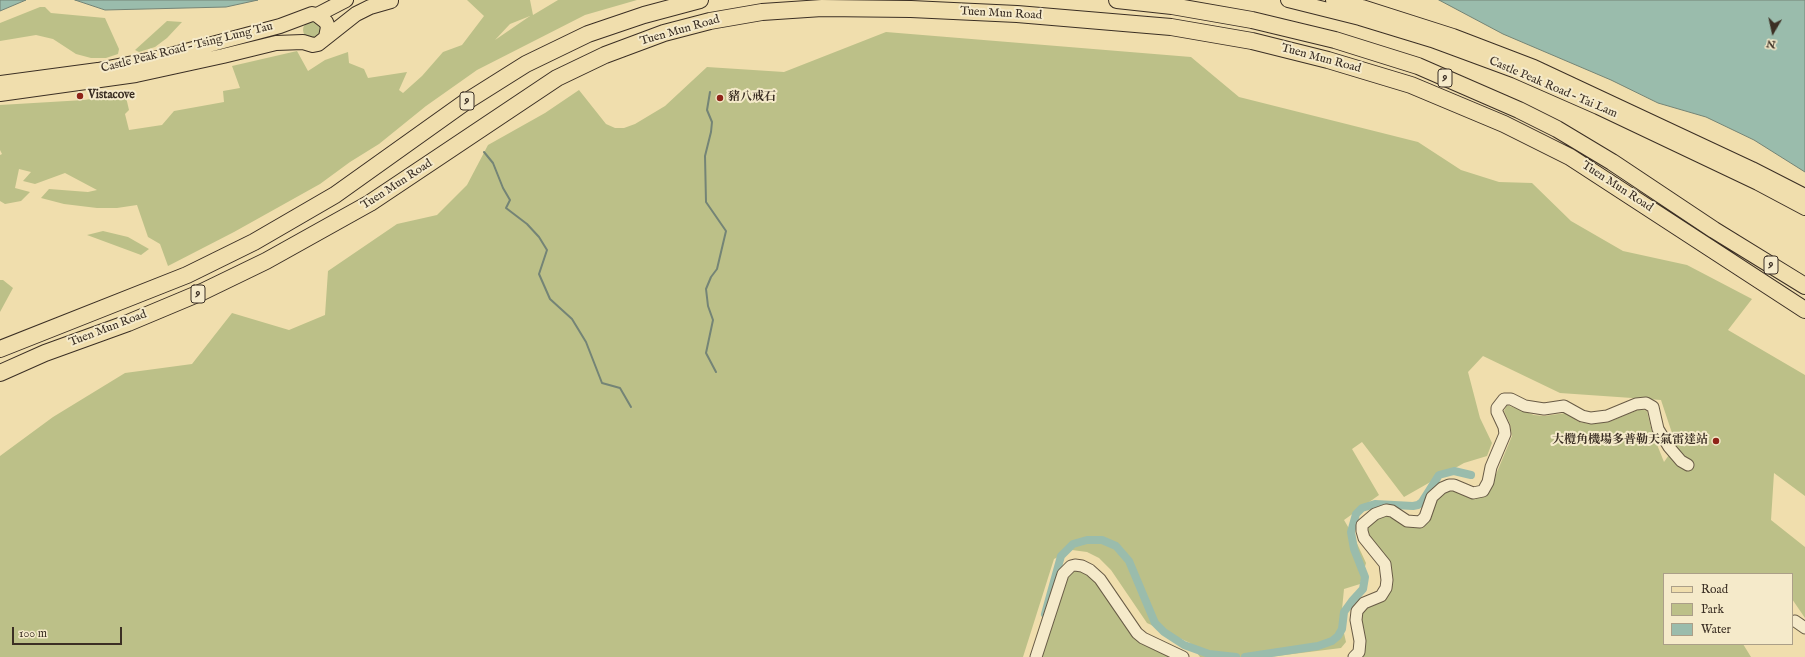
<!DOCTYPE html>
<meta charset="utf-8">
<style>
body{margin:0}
#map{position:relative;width:1805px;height:657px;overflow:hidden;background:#f0dead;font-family:"IM FELL English",serif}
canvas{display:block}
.legend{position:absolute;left:1663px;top:573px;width:130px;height:72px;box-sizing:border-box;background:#f5eaca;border:1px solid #ab9f88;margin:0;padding:5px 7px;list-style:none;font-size:12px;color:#3b2f24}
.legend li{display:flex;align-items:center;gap:8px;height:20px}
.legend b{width:20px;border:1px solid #ab9f88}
.north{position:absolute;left:1753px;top:12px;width:40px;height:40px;-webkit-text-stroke:3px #f5eaca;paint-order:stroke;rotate:189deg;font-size:11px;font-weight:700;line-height:16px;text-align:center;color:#3b2f24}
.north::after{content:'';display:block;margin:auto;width:14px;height:18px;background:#3b2f24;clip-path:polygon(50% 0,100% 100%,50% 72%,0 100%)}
.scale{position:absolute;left:12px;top:627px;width:110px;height:18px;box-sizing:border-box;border:2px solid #3b2f24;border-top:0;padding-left:5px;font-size:12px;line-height:14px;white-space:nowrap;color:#3b2f24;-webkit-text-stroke:3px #f5eaca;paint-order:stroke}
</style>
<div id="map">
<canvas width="1805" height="657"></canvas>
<ul class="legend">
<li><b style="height:5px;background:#f0dead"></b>Road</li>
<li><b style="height:11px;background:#bcc088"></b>Park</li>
<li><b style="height:11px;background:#9abcac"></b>Water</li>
</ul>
<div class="north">N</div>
<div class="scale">100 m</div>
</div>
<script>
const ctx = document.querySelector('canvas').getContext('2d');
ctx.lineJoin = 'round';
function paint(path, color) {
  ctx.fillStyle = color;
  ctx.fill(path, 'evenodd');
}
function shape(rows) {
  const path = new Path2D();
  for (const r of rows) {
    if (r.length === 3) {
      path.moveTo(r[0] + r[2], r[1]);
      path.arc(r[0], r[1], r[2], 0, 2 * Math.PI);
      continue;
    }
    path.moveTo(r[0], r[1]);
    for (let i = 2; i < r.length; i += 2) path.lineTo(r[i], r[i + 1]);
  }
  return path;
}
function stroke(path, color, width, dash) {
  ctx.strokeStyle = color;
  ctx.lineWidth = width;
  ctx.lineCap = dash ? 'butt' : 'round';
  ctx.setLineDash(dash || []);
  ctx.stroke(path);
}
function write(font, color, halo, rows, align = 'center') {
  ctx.font = font + ' "IM FELL English","Noto Serif TC",serif';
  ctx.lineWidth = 4;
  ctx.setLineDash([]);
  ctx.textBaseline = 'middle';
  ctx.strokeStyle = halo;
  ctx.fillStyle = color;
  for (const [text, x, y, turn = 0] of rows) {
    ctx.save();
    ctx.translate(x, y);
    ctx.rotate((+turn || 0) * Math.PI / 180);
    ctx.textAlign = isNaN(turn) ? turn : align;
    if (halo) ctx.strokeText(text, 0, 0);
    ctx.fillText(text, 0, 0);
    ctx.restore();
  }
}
const green = shape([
 [467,0,530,0,533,15,558,0,637,0,585,15,477,70,426,106,379,144,350,162,320,184,234,232,168,266,160,244,148,237,137,205,117,208,97,208,64,204,41,198,49,189,88,192,97,190,65,173,35,184,23,181,31,172,19,169,15,188,30,192,21,201,5,204,0,201,0,155,2,154,0,150,0,105,84,100,125,93,129,110,125,114,129,130,162,125,174,111,224,102,223,91,240,88,232,66,297,51,308,71,325,60,348,52,349,63,364,69,368,78,407,72,399,90,403,93,422,76,443,52,462,45,484,16],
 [530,16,495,40,510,24],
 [40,7,45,7,51,13,105,18,119,49,118,54,106,58,91,58,76,54,53,39,36,35,0,41,0,23],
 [167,21,182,22,167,38,155,47,139,52,135,50],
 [312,30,9],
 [886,32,1191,57,1239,97,1418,142,1461,170,1499,182,1532,183,1571,221,1623,251,1687,265,1752,299,1728,330,1805,375,1805,496,1774,473,1771,520,1805,547,1805,618,1792,599,1792,574,1664,574,1664,644,1743,644,1751,657,1359,657,1361,613,1391,583,1367,532,1367,526,1377,518,1386,514,1415,527,1445,491,1454,489,1472,497,1492,484,1512,436,1510,424,1504,411,1507,405,1534,415,1544,416,1566,413,1579,422,1590,424,1609,422,1638,410,1644,410,1647,411,1652,432,1664,462,1676,445,1661,400,1560,393,1483,356,1468,372,1480,418,1492,443,1487,456,1464,463,1404,497,1362,442,1352,449,1379,495,1344,520,1354,537,1366,563,1360,584,1344,589,1341,620,1346,642,1341,648,1269,657,1200,657,1190,643,1147,623,1111,570,1099,558,1087,552,1072,550,1054,559,1023,657,0,657,0,456,53,417,125,373,192,364,232,313,289,330,325,315,328,271,397,224,437,215,467,185,488,145,545,113,579,90,606,124,615,128,624,128,635,124,665,106,707,67,784,72],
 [103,231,128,237,149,249,141,255,87,235],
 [0,280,3,280,13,288,0,312],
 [1075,569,1081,570,1097,582,1133,636,1176,657,1042,657,1070,572]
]);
const water = shape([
 [0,0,26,0,0,11,0,0],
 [75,0,258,0,226,7,105,10,75,0],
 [1439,0,1805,0,1805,172,1754,140,1706,117,1658,103,1611,80,1503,34,1439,0]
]);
const stream = shape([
 [710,92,707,110,712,122,711,132,705,156,706,202,726,231,717,269,711,277,706,289,708,306,713,320,706,353,716,372],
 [484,152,493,163,503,188,510,200,506,208,527,224,539,237,547,250,539,274,550,299,572,319,586,342,602,383,620,388,631,407]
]);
const canal = shape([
 [1045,614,1061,556,1073,544,1087,540,1102,540,1116,546,1129,561,1155,623,1164,632,1184,645,1209,654,1236,657],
 [1245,657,1318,646,1332,641,1338,636,1342,629,1344,612,1352,601,1363,589,1365,577,1354,549,1351,532,1356,514,1362,508,1375,504,1413,506,1418,505,1422,502,1439,475,1454,471,1471,475]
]);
const minor = shape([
 [1795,621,1805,628],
 [1036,657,1063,574,1071,566,1075,565,1082,566,1090,570,1100,579,1137,633,1143,638,1183,657],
 [1354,657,1359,652,1360,641,1356,620,1357,611,1364,603,1381,596,1386,588,1387,580,1385,564,1364,538,1362,531,1362,525,1375,514,1386,510,1392,511,1407,521,1420,522,1425,517,1432,497,1442,488,1449,485,1454,485,1473,493,1483,491,1488,482,1491,467,1505,434,1504,427,1497,412,1497,408,1504,399,1511,399,1525,406,1544,409,1564,406,1582,416,1591,418,1607,416,1636,404,1646,403,1653,407,1658,429,1669,447,1681,461,1688,465]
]);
const major = shape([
 [1288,0,1360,18,1432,40,1516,71,1598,107,1758,183,1805,208],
 [1333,0,1362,7,1453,36,1534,67,1752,169,1805,196],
 [317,15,346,0],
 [0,83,98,70,163,57,280,26,312,14,317,15,326,22,328,27,326,37],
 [0,94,136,75,223,56,276,43,303,42,313,45,318,44,356,14,370,7,391,1]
]);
const highway = shape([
 [1117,0,1172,6,1252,20,1335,40,1418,66,1519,110,1557,129,1612,162,1714,230,1805,286],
 [0,349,187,275,254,242,335,195,464,103,526,64,588,34,644,15,700,0],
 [0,373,45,353,128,323,202,292,266,261,370,203,557,78,605,55,664,33,710,21,762,12,822,8,911,9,1017,14,1171,27,1252,41,1328,60,1411,85,1504,124,1570,157,1805,310]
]);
const markers = [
 [80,96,4,"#8f2418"],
 [720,98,4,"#8f2418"],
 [1716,441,4,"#8f2418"]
];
const shields = [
 [1445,78,14],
 [467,101,14],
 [1771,265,14],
 [198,294,14]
];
const shieldNames = [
 ["9",1445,78],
 ["9",467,101],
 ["9",1771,265],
 ["9",198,294]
];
const streetNames = [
 ["Tuen Mun Road",1001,14,3],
 ["Tuen Mun Road",680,31,-16],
 ["Castle Peak Road – Tsing Lung Tau",187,48,-14],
 ["Tuen Mun Road",1321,59,15],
 ["Castle Peak Road – Tai Lam",1553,88,23],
 ["Tuen Mun Road",397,185,-33],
 ["Tuen Mun Road",1617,187,33],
 ["Tuen Mun Road",108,329,-21]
];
const poiNames = [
 ["Vistacove",88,96],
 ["豬八戒石",728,98],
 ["大欖角機場多普勒天氣雷達站",1708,441,"right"]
];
paint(green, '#bcc088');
paint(water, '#9abcac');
stroke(water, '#748476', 1);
stroke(stream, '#748476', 2);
stroke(canal, '#9abcac', 8);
stroke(minor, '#685b46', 13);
stroke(major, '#3b2f24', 16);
stroke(highway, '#3b2f24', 18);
stroke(minor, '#f5eaca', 11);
stroke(major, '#f0dead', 14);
stroke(highway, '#f0dead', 16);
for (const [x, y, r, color] of markers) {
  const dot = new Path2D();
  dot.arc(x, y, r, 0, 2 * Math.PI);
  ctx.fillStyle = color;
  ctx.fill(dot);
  stroke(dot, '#f5eaca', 1.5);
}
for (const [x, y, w] of shields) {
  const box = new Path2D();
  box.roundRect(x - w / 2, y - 9, w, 18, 3);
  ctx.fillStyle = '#f5eaca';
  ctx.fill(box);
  stroke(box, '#3b2f24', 1);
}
write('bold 11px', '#3b2f24', null, shieldNames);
write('12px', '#3b2f24', '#f5eaca', streetNames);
write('bold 12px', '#3b2f24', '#f5eaca', poiNames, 'left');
</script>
